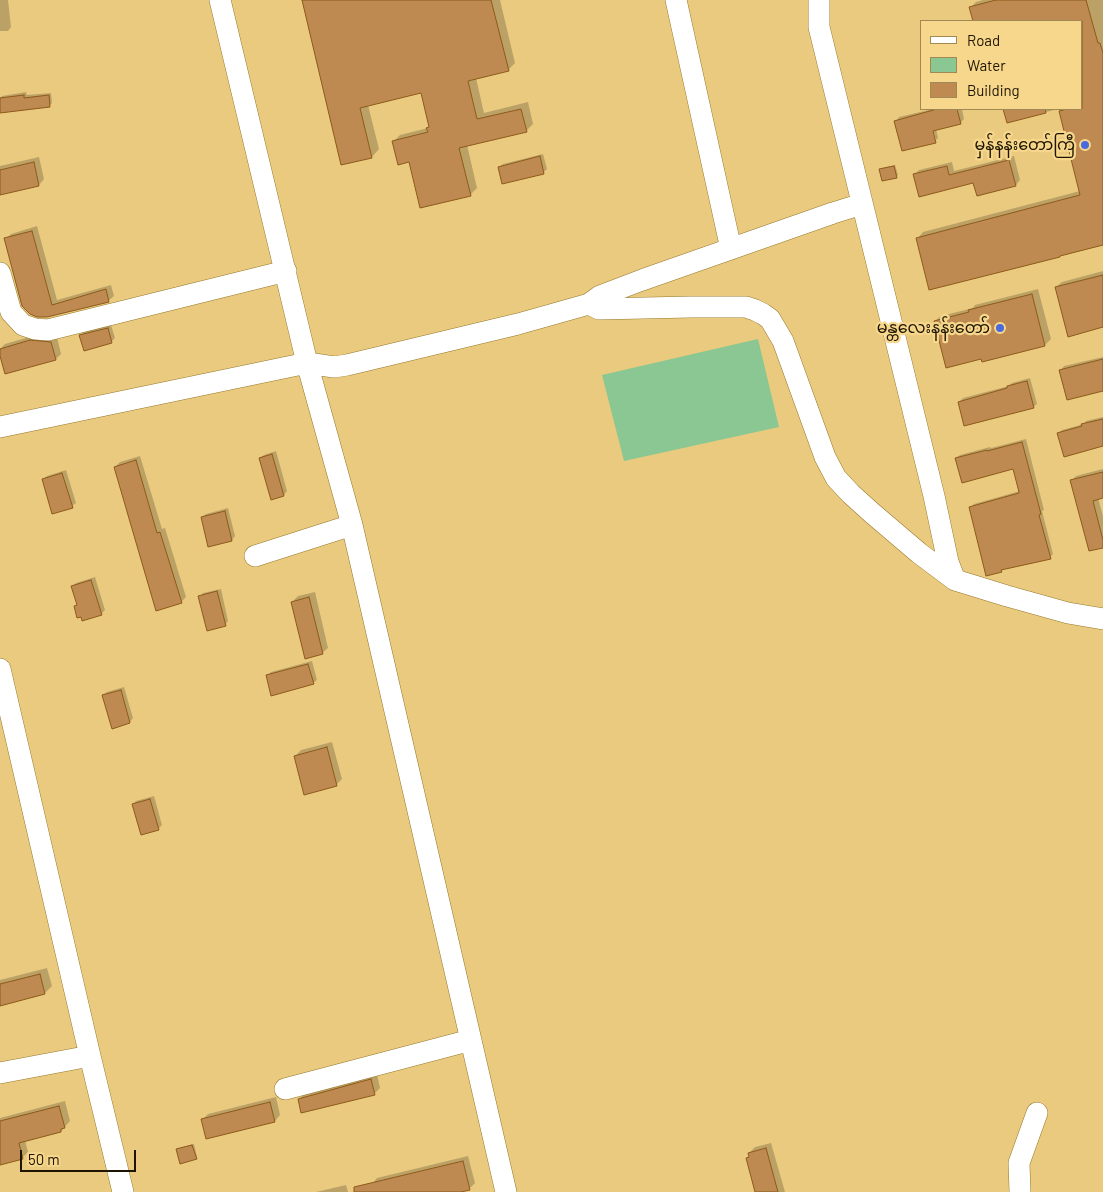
<!DOCTYPE html>
<meta charset="utf-8">
<style>
body{margin:0}
#map{position:relative;width:1103px;height:1192px;overflow:hidden;background:#eaca7f;font-family:Barlow,sans-serif}
canvas{display:block}
.legend{position:absolute;left:920px;top:20px;width:162px;height:90px;box-sizing:border-box;background:#f7d78c;border:1px solid #a08954;margin:0;padding:6px 9px;list-style:none;font-size:15px;color:#1e1500}
.legend li{display:flex;align-items:center;gap:10px;height:25px}
.legend b{width:25px;border:1px solid #a08954}
.scale{position:absolute;left:20px;top:1150px;width:116px;height:22px;box-sizing:border-box;border:2px solid #1e1500;border-top:0;padding-left:6px;font-size:15px;line-height:18px;white-space:nowrap;color:#1e1500;-webkit-text-stroke:4px #f7d78c;paint-order:stroke}
</style>
<div id="map">
<canvas width="1103" height="1192"></canvas>
<ul class="legend">
<li><b style="height:6px;background:#fff"></b>Road</li>
<li><b style="height:14px;background:#8ac792"></b>Water</li>
<li><b style="height:14px;background:#be8a51"></b>Building</li>
</ul>
<div class="scale">50 m</div>
</div>
<script>
const ctx = document.querySelector('canvas').getContext('2d');
ctx.lineJoin = 'round';
function paint(path, color) {
  ctx.fillStyle = color;
  ctx.fill(path, 'evenodd');
}
function shape(rows) {
  const path = new Path2D();
  for (const r of rows) {
    path.moveTo(r[0], r[1]);
    for (let i = 2; i < r.length; i += 2) path.lineTo(r[i], r[i + 1]);
  }
  return path;
}
function stroke(path, color, width, dash) {
  ctx.strokeStyle = color;
  ctx.lineWidth = width;
  ctx.lineCap = dash ? 'butt' : 'round';
  ctx.setLineDash(dash || []);
  ctx.stroke(path);
}
function write(font, color, halo, rows, align = 'center') {
  ctx.font = font + ' Barlow,"Noto Sans Myanmar",sans-serif';
  ctx.lineWidth = 4.5;
  ctx.setLineDash([]);
  ctx.textBaseline = 'middle';
  ctx.strokeStyle = halo;
  ctx.fillStyle = color;
  for (const [text, x, y, turn = 0] of rows) {
    ctx.save();
    ctx.translate(x, y);
    ctx.rotate((+turn || 0) * Math.PI / 180);
    ctx.textAlign = isNaN(turn) ? turn : align;
    if (halo) ctx.strokeText(text, 0, 0);
    ctx.fillText(text, 0, 0);
    ctx.restore();
  }
}
const water = shape([
 [758,339,779,427,624,461,602,375]
]);
const shadow = shape([
 [0,0,8,0,11,27,8,31,0,31],
 [330,0,500,0,515,63,508,70,476,78,484,113,528,102,533,124,526,131,467,145,477,188,470,195,409,160,393,142,400,135,428,128,430,126,422,91,368,105,379,149,372,157],
 [983,0,1103,0,1103,244,918,238,923,232,1080,191,1059,109,1082,109,1082,21,1049,21,1047,17,1029,21,974,21,971,7,976,2],
 [26,92,27,95,51,93,52,103,49,106,0,104,0,98,2,96],
 [933,109,962,109,964,119,961,122,936,129,938,138,936,140,932,125,934,141,936,141,935,141,896,121,899,117],
 [1004,109,1058,109,1008,122],
 [543,154,547,169,543,173,499,167,503,164],
 [1014,156,1020,180,1016,185,974,182,914,175,919,170,952,162,954,171],
 [39,157,44,179,39,185,0,194,0,166],
 [895,165,898,175,896,177,881,170,882,168],
 [37,226,57,300,111,285,114,296,108,301,47,316,6,239,11,234],
 [1103,271,1103,326,1056,287,1062,282],
 [1038,289,1051,339,1045,345,982,361,982,357,935,321,941,316,973,308,975,305],
 [111,325,115,338,111,342,80,336,84,332],
 [36,335,57,337,61,354,56,359,0,351,0,349,5,344],
 [1103,357,1103,390,1061,370,1064,366],
 [1030,378,1037,404,1033,407,959,402,963,398,1009,386,1012,383],
 [1103,417,1103,445,1059,433,1062,430,1084,424,1086,421],
 [1026,439,1044,510,1042,511,1053,554,1050,557,1003,568,1001,571,970,508,974,504,1020,491,1014,467,956,458,960,455,990,447,991,448],
 [276,451,287,491,284,495,260,458,264,455],
 [140,456,162,529,165,528,186,597,181,602,115,467,120,462],
 [1103,469,1103,497,1098,498,1103,516,1103,546,1071,481,1076,476],
 [66,470,76,503,72,506,43,480,47,476],
 [228,508,235,536,232,540,209,545,202,517,206,514],
 [95,577,105,610,101,614,75,606,78,604,73,586,76,583],
 [221,589,228,621,225,625,200,597,203,593],
 [315,592,328,648,322,653,292,602,298,596],
 [312,661,317,680,313,683,267,676,271,672],
 [124,687,133,718,130,722,113,727,103,695,107,692],
 [332,742,342,779,336,785,295,756,301,750],
 [154,796,162,825,159,828,142,833,133,804,136,801],
 [47,968,52,986,45,993,0,1004,0,980],
 [377,1074,380,1088,374,1094,299,1099,305,1093],
 [276,1097,280,1115,275,1121,203,1119,208,1114],
 [65,1101,70,1121,61,1131,25,1140,28,1152,22,1158,0,1164,0,1118],
 [771,1143,785,1192,756,1192,747,1158,750,1156,749,1153,755,1147],
 [194,1144,197,1157,196,1158,179,1148],
 [468,1156,475,1183,469,1189,456,1192,374,1192,372,1184,377,1178],
 [346,1185,348,1192,316,1192]
]);
const building = shape([
 [302,0,491,0,509,71,468,81,477,119,521,109,527,132,459,148,471,196,420,208,409,162,398,165,392,141,428,132,426,128,429,127,421,93,360,108,372,158,341,165,302,0],
 [996,0,1086,0,1098,43,1100,43,1103,53,1103,245,1060,256,1060,257,929,290,916,238,1080,195,1059,111,1067,109,1082,109,1082,21,973,21,969,7,996,0],
 [24,95,24,98,49,95,50,107,0,113,0,98,24,95],
 [937,109,957,109,961,124,933,131,936,143,902,151,894,121,937,109],
 [1003,109,1045,109,1046,113,1007,123,1003,109],
 [540,156,544,174,502,184,498,167,540,156],
 [1009,160,1016,186,977,196,973,183,919,197,913,174,947,166,949,175,1009,160],
 [34,162,39,186,0,195,0,170,34,162],
 [894,166,897,178,882,181,879,169,894,166],
 [32,231,52,305,106,289,109,302,47,317,37,317,30,314,22,306,4,238,32,231],
 [1103,275,1103,327,1068,337,1055,287,1103,275],
 [1032,294,1045,346,982,362,981,359,946,368,934,321,969,312,968,310,1032,294],
 [108,328,112,343,84,351,79,335,108,328],
 [30,340,51,342,56,360,5,374,0,356,0,349,30,340],
 [1103,359,1103,391,1067,400,1059,370,1103,359],
 [1027,381,1034,408,964,426,958,402,1007,388,1007,386,1027,381],
 [1103,419,1103,446,1064,457,1057,433,1082,426,1081,424,1103,419],
 [1022,442,1041,514,1039,515,1051,559,1001,570,1002,572,986,576,969,507,1019,493,1019,492,1013,469,962,483,955,458,987,450,987,451,1022,442],
 [272,454,284,496,271,500,259,458,272,454],
 [136,460,157,533,160,532,182,603,156,611,114,467,136,460],
 [1103,472,1103,498,1093,501,1103,540,1103,548,1089,551,1070,480,1103,472],
 [62,473,73,508,52,514,42,479,62,473],
 [225,511,232,541,208,547,201,517,225,511],
 [91,580,102,615,82,621,81,617,77,618,74,606,77,605,71,586,91,580],
 [217,591,226,626,207,631,198,596,217,591],
 [309,597,323,654,305,659,291,602,309,597],
 [308,664,314,684,271,696,266,675,308,664],
 [121,690,130,723,112,729,102,695,121,690],
 [327,747,337,786,304,795,294,756,327,747],
 [150,799,159,830,141,835,132,804,150,799],
 [40,974,45,994,0,1006,0,984,40,974],
 [371,1079,375,1095,301,1113,298,1099,371,1079],
 [270,1102,275,1122,206,1139,201,1119,270,1102],
 [59,1106,65,1128,61,1129,61,1132,19,1143,23,1159,0,1165,0,1121,59,1106],
 [192,1145,197,1159,180,1164,176,1149,192,1145],
 [766,1148,778,1192,755,1192,746,1158,749,1157,748,1153,766,1148],
 [463,1161,470,1190,461,1192,354,1192,354,1187,463,1161]
]);
const minor = shape([
 [220,0,307,363,352,525,506,1192],
 [676,0,731,249],
 [819,0,819,27,934,496,948,562,955,580,1007,596,1068,613,1103,619],
 [0,273,11,312,23,325,35,329,48,330,286,271],
 [589,304,599,309,691,307,746,307,755,310,763,314,770,319,783,341,825,457,836,478,851,494,872,513,919,553,955,580],
 [0,427,307,363,334,367,347,365,518,324,589,304,600,296,642,280,833,213,862,204],
 [255,556,352,525],
 [0,669,90,1056,123,1192],
 [0,1073,90,1056],
 [285,1089,471,1040],
 [1020,1192,1019,1163,1037,1113]
]);
const markers = [
 [1085,145,5,"#486add"],
 [1000,328,5,"#486add"]
];
const poiNames = [
 ["မှန်နန်းတော်ကြီ",1075,145],
 ["မန္တလေးနန်းတော်",990,328]
];
paint(water, '#8ac792');
paint(shadow, '#0003');
paint(building, '#be8a51');
stroke(building, '#8c5a1a', 1);
stroke(minor, '#96792b', 22);
stroke(minor, '#fff', 21);
for (const [x, y, r, color] of markers) {
  const dot = new Path2D();
  dot.arc(x, y, r, 0, 2 * Math.PI);
  ctx.fillStyle = color;
  ctx.fill(dot);
  stroke(dot, '#f7d78c', 2);
}
write('16px', '#1e1500', '#f7d78c', poiNames, 'right');
</script>
